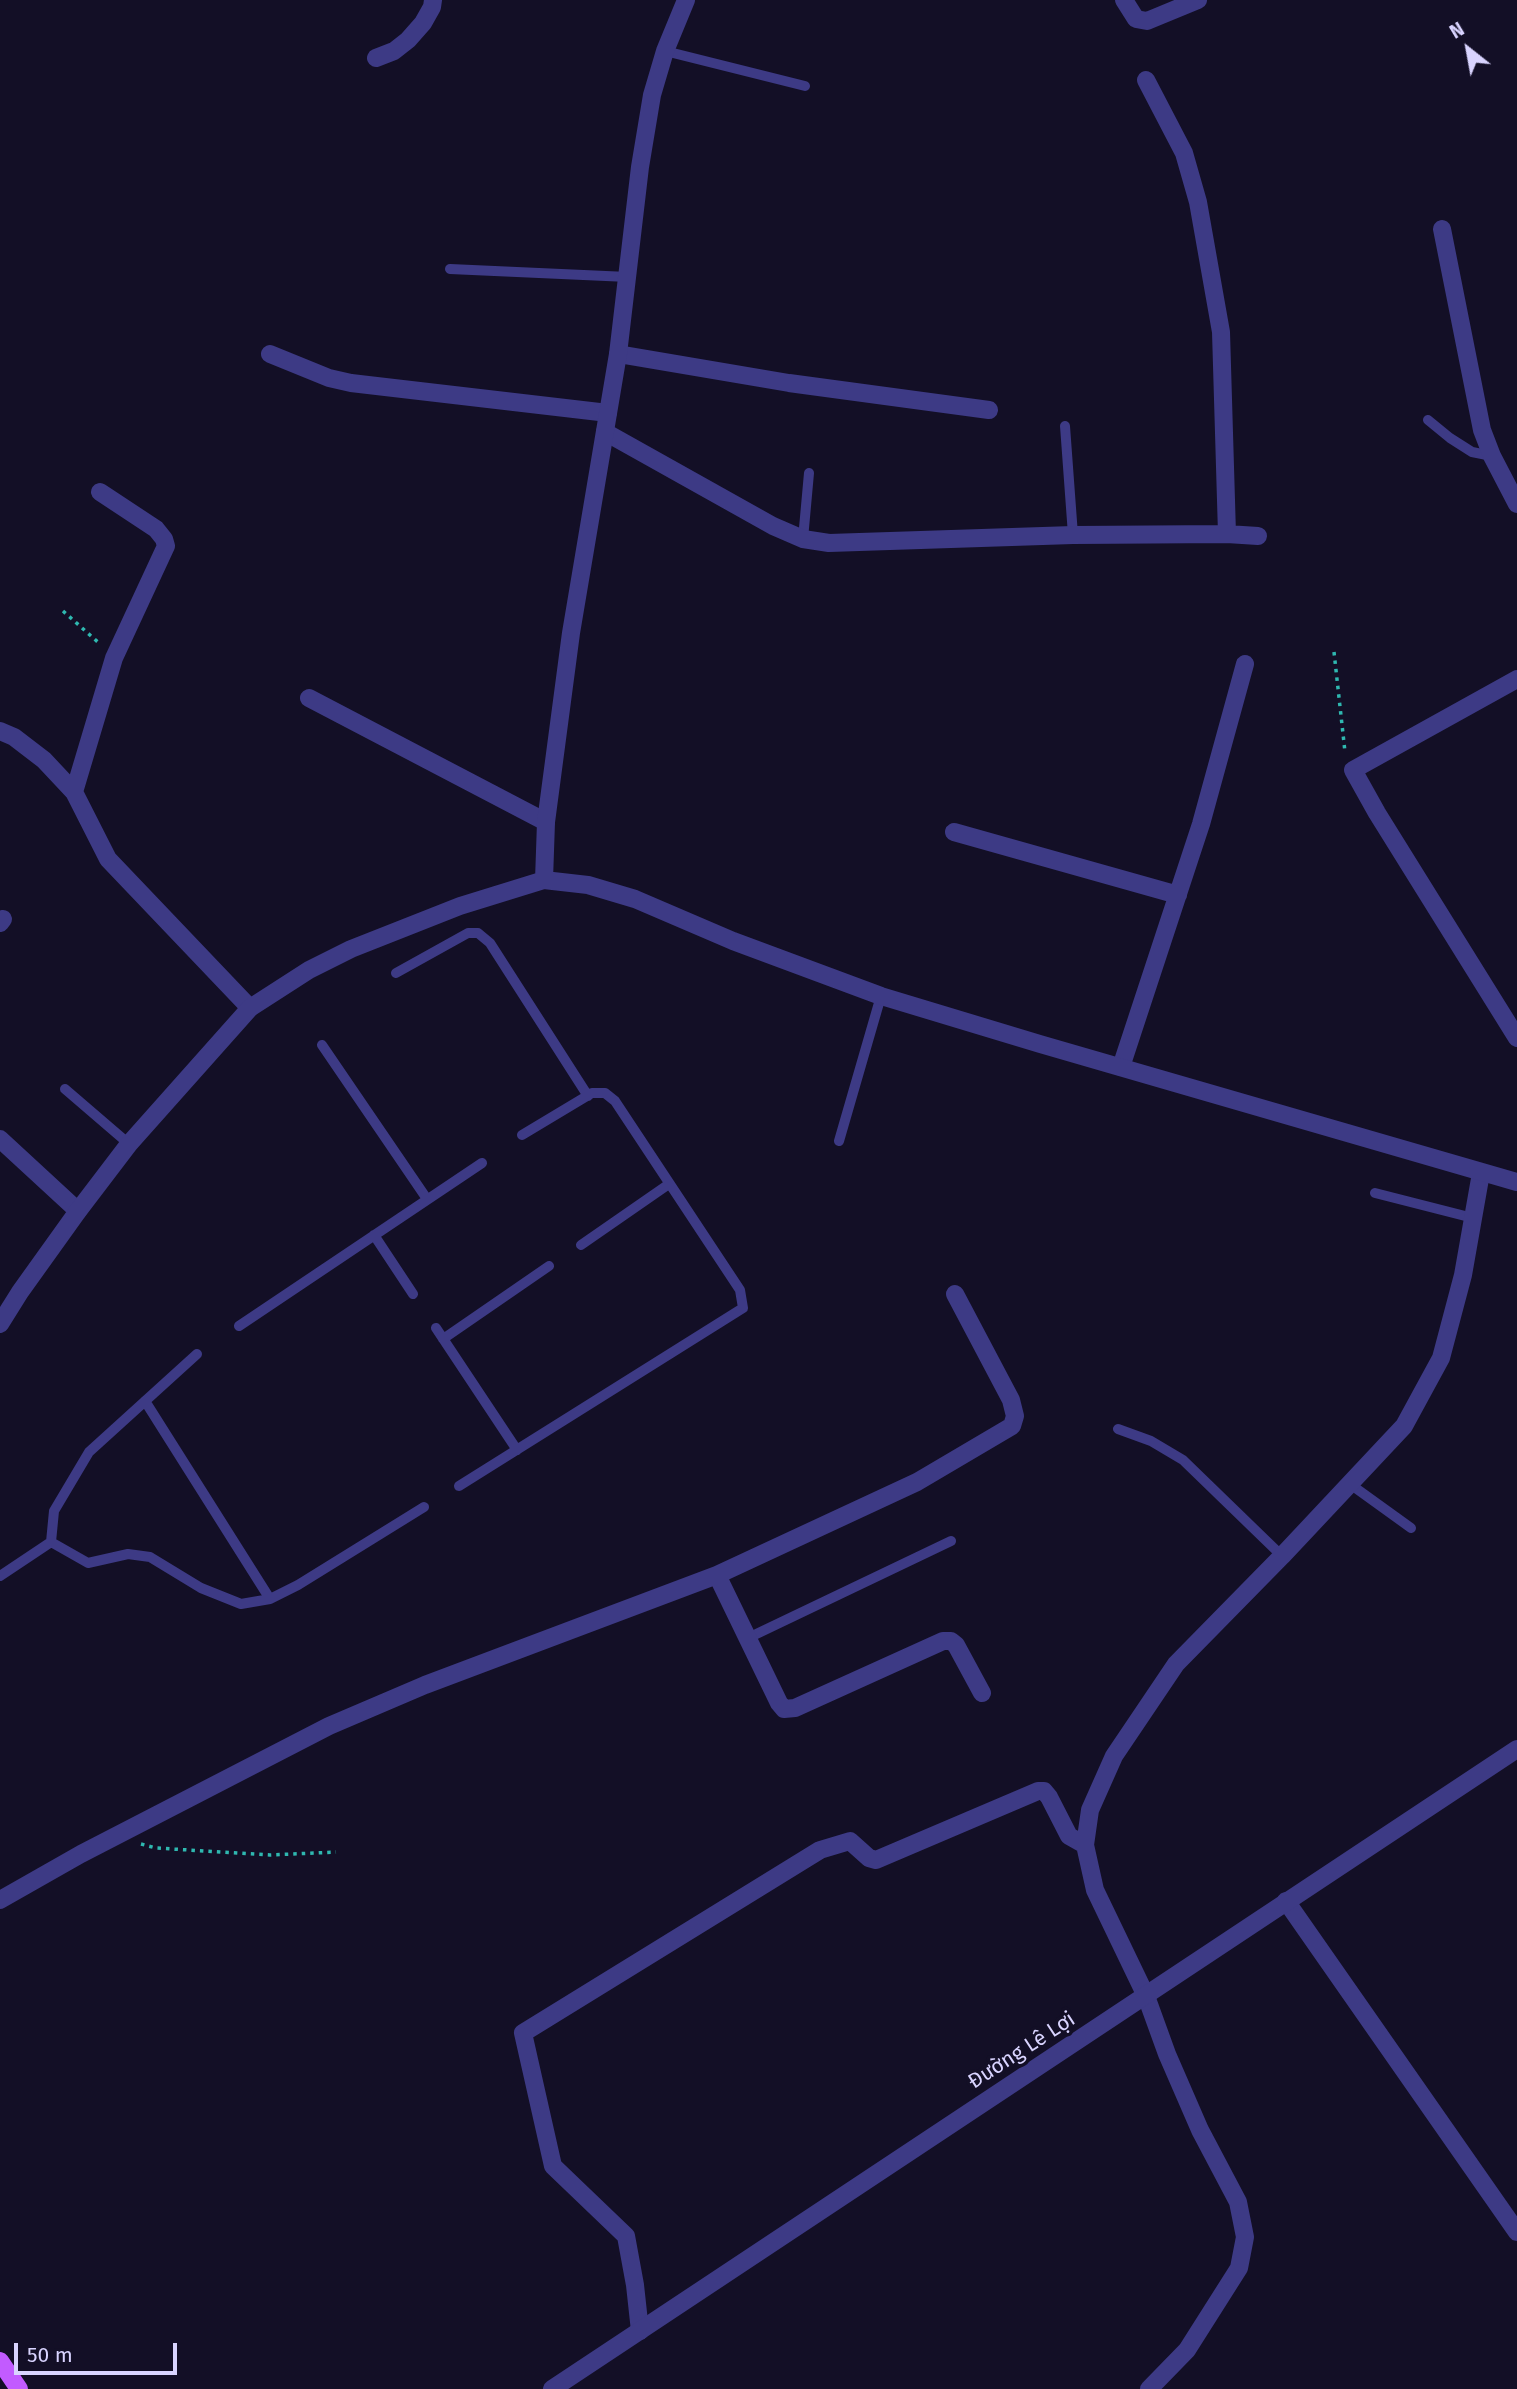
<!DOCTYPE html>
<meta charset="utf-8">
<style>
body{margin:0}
#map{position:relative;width:1517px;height:2389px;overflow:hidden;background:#130f26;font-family:"Fira Sans",sans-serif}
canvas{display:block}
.north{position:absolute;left:1433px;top:14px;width:70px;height:70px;-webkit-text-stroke:5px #130f26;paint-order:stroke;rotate:329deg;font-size:19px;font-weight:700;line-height:28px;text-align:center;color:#d9d4ff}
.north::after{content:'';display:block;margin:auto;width:24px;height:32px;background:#d9d4ff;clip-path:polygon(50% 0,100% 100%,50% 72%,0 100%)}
.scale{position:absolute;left:14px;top:2343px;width:163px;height:32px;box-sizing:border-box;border:4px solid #d9d4ff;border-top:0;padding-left:9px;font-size:21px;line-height:24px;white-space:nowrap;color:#d9d4ff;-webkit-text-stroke:5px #130f26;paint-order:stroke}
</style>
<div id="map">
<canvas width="1517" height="2389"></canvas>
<div class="north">N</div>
<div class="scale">50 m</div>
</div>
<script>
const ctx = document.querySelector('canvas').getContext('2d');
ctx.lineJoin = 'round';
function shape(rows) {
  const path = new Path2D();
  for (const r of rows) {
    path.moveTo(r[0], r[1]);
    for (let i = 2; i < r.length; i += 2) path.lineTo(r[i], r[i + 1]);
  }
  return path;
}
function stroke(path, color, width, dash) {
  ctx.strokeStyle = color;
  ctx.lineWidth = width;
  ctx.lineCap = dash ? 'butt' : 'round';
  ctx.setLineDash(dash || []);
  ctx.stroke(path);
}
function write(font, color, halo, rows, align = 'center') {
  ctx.font = font + ' "Fira Sans",sans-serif';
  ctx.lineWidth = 7;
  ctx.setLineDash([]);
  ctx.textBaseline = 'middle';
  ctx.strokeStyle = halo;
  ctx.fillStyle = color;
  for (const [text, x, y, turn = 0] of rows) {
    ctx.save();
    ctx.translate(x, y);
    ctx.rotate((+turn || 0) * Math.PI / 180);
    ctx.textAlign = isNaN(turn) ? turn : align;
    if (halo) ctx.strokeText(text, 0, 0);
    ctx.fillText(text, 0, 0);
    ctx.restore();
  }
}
const path = shape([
 [63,611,100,644],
 [1334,652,1345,752],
 [141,1844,156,1848,270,1855,336,1852]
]);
const service = shape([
 [665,51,805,86],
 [450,269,628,277],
 [1428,420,1450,438,1472,452,1492,456],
 [1065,426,1073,535],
 [803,539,809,473],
 [396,973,468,933,478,933,490,943,588,1096],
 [322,1045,427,1199],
 [65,1089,129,1144],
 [839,1141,881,996],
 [1375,1193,1473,1218],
 [374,1235,413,1294],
 [581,1245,669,1184],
 [239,1326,482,1163],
 [436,1328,517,1450],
 [443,1339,549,1266],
 [145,1401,270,1599],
 [1118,1429,1151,1441,1183,1460,1282,1556],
 [1350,1484,1411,1528],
 [459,1486,743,1308,740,1290,615,1101,605,1093,592,1093,522,1135],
 [51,1542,88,1563,128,1554,150,1557,201,1588,241,1604,270,1599,298,1585,424,1507],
 [51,1542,54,1511,89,1452,197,1354],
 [0,1576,51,1542],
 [748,1638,951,1541]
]);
const minor = shape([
 [1124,0,1136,19,1147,21,1198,0],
 [376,58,394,51,408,40,423,23,432,7,433,0],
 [1146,80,1184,153,1198,202,1221,332,1227,534],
 [1442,229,1482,430,1492,456,1517,504],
 [270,354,329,378,351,383,608,413],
 [618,354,789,383,989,410],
 [605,432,773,526,803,539,829,543,1073,535,1227,534,1258,536],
 [1517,679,1353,770,1377,813,1517,1038],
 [309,698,546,822],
 [0,731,14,737,44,760,74,792,108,859,250,1008],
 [74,792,114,658,166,546,164,539,156,529,100,492],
 [954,832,1178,895],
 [0,923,3,919],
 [1121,1067,1201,824,1245,664],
 [0,1139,78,1211],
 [717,1575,779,1703,784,1709,795,1708,943,1641,951,1641,956,1645,982,1693],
 [0,1900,81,1854,329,1726,425,1685,717,1575,917,1482,1012,1426,1015,1416,1011,1400,955,1294],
 [1286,1901,1517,2232],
 [640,2331,635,2285,626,2236,553,2166,523,2033,820,1850,850,1841,869,1858,876,1860,1038,1791,1044,1791,1049,1797,1069,1836,1085,1845],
 [1149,2389,1187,2350,1239,2268,1245,2237,1238,2202,1200,2130,1167,2054,1146,1996,1095,1890,1085,1845,1090,1810,1114,1756,1176,1664,1282,1556,1404,1426,1441,1358,1463,1275,1481,1173]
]);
const tertiary = shape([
 [544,880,546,822,571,633,618,354,640,167,652,95,665,51,686,0],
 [0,1324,20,1292,78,1211,129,1144,250,1008,309,970,351,949,460,906,544,880,588,885,635,899,733,941,881,996,1040,1044,1517,1182],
 [552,2389,1517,1749]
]);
const primary = shape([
 [0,2361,19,2389]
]);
const streetNames = [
 ["Đường Lê Lợi",1022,2051,-33]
];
stroke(path, '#2fb8b0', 3.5, [3.5, 5]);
stroke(service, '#3d3a85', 10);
stroke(minor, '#3d3a85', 18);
stroke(tertiary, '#3d3a85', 18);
stroke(primary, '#c25bff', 18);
write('21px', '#d9d4ff', '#130f26', streetNames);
</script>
